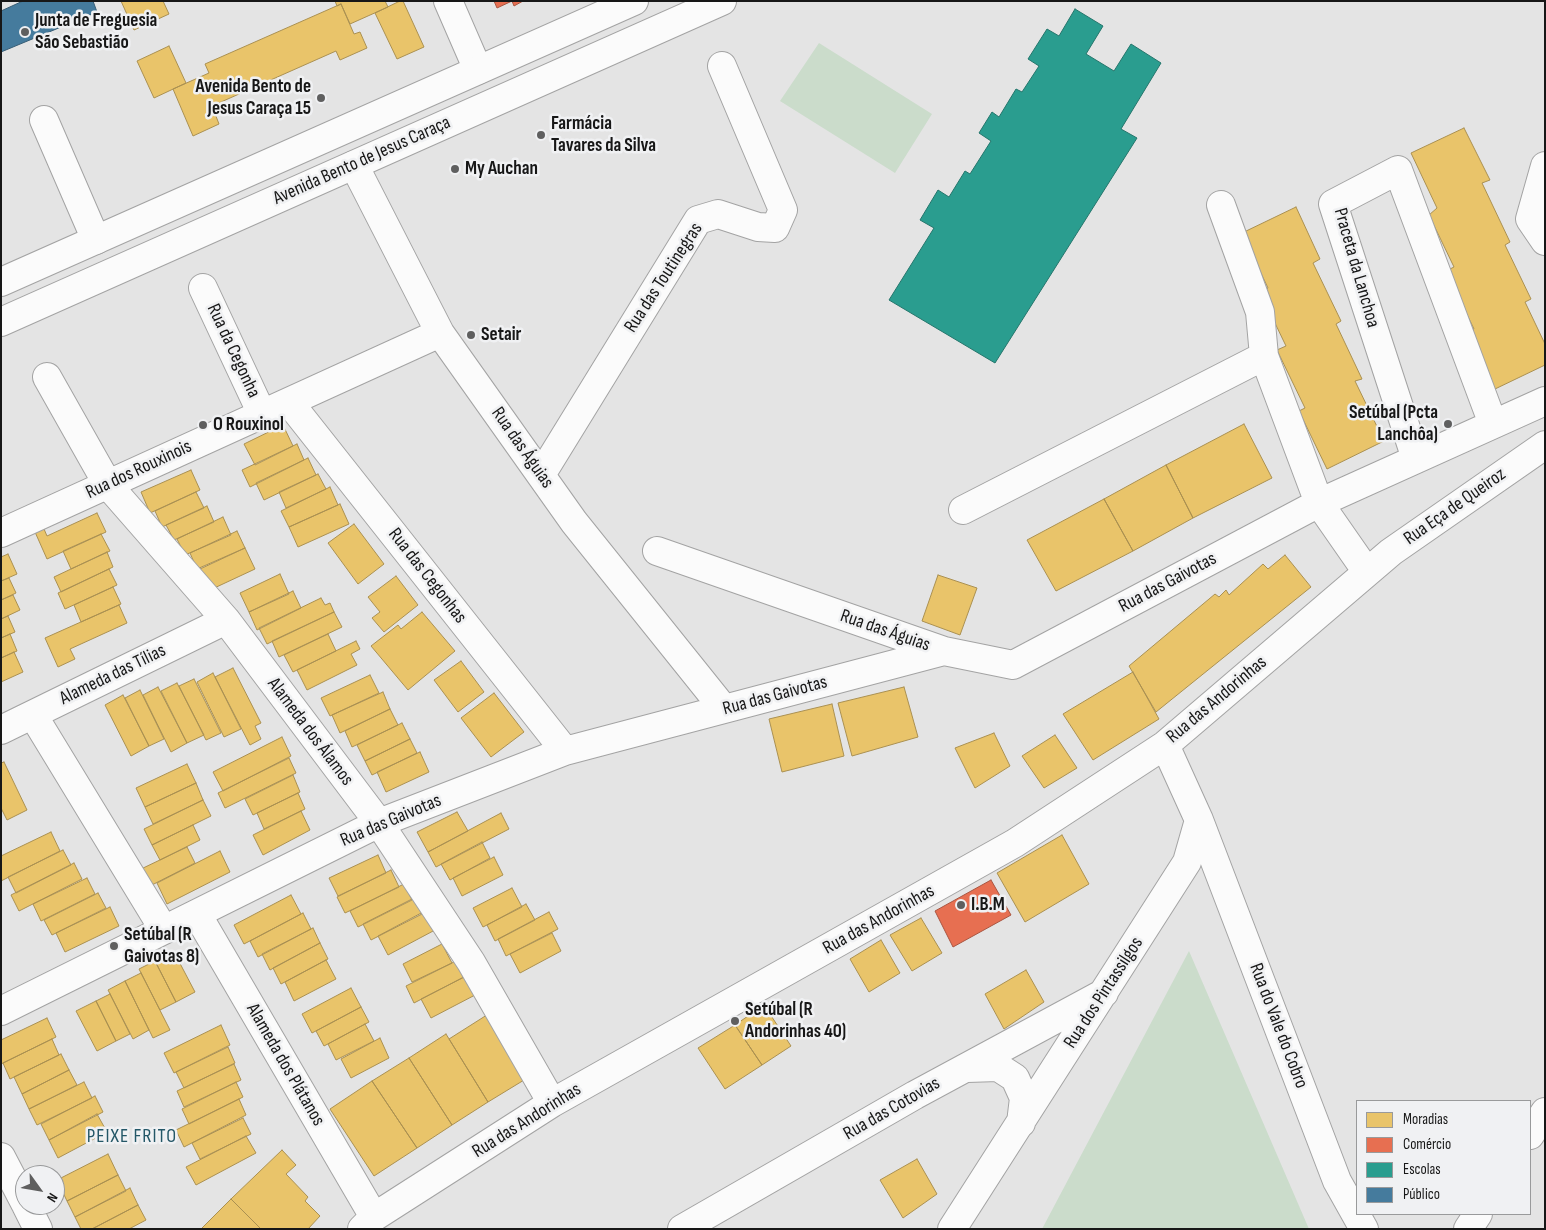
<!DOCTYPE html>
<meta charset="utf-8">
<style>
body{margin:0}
#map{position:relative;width:1546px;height:1230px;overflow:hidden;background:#e4e4e4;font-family:"Sofia Sans Condensed",sans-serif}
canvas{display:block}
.frame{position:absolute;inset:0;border:2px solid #171717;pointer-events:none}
.legend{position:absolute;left:1356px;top:1100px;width:175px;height:115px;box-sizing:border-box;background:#f0f1f3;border:1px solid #999a9b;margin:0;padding:6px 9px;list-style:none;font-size:15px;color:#171717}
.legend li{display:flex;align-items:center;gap:10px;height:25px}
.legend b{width:25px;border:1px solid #999a9b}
.north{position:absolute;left:15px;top:1165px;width:50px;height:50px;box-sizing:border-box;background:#f0f1f3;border:1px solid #999a9b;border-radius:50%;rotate:122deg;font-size:14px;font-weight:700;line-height:20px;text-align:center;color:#171717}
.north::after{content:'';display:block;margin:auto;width:18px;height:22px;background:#5f5f5f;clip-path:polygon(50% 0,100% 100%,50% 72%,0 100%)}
</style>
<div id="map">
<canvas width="1546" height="1230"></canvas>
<div class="frame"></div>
<ul class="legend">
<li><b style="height:14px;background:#e9c46a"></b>Moradias</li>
<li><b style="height:14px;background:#e76f51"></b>Comércio</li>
<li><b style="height:14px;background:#2a9d8f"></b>Escolas</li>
<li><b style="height:14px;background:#457b9d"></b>Público</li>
</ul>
<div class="north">N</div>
</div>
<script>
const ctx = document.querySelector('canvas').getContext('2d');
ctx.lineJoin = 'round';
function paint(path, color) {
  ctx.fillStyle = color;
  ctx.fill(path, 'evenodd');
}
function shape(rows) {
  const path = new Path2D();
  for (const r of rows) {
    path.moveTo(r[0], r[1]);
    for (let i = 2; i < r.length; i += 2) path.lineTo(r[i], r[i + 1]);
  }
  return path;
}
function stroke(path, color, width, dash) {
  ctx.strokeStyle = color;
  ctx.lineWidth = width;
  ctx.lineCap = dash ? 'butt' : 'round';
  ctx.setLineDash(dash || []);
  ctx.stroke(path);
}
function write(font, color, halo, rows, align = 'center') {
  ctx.font = font + ' "Sofia Sans Condensed",sans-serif';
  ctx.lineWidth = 5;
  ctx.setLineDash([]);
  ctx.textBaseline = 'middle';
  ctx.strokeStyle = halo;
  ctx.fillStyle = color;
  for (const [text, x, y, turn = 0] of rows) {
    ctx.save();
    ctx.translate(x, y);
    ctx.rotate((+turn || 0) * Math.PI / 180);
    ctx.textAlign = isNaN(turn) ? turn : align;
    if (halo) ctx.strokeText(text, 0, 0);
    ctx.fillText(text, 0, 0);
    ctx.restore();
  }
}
const green = shape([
 [819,43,932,114,895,173,780,101],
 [1189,951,1309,1229,1042,1229]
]);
const homes = shape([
 [121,1,163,1,169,14,134,30,121,1],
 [335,1,385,1,388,7,350,24,341,4,337,6,335,1],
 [400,1,403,1,424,47,397,59,375,13,400,1],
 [341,4,354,34,360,32,367,48,340,60,336,51,212,106,219,124,193,136,173,89,209,73,205,64,341,4],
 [169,46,186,83,154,98,137,61,169,46],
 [1464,128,1490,180,1482,183,1510,242,1505,245,1531,299,1525,302,1545,344,1545,365,1495,389,1468,332,1474,329,1446,271,1454,267,1429,215,1437,208,1411,153,1464,128],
 [1296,207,1320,259,1313,263,1341,321,1336,324,1362,379,1355,381,1384,441,1327,469,1299,411,1305,408,1277,350,1286,346,1261,294,1268,288,1242,233,1296,207],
 [1244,424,1272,478,1193,518,1166,465,1244,424],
 [283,425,293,446,255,465,244,444,283,425],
 [297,444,304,460,250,487,242,470,297,444],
 [308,458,316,475,264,500,256,483,308,458],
 [1166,465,1193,518,1133,551,1104,499,1166,465],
 [191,470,200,490,150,513,141,492,191,470],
 [318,474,326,489,286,508,279,492,318,474],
 [330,487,338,505,289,527,281,511,330,487],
 [196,492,204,508,162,527,155,511,196,492],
 [1104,499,1133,551,1056,591,1027,540,1104,499],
 [340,504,349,524,298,547,289,527,340,504],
 [207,506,214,522,174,540,166,525,207,506],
 [97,513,106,532,47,559,35,532,44,529,47,536,97,513],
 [223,517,231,535,185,555,177,539,223,517],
 [354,524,384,564,358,584,328,543,354,524],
 [237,531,245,548,197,569,190,553,237,531],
 [101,534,110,551,71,569,63,551,101,534],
 [245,548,255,569,210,590,200,569,245,548],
 [107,552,113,567,61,592,54,577,107,552],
 [8,554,17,574,1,581,1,557,8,554],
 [1285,555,1311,587,1156,712,1129,666,1215,594,1219,597,1226,590,1229,595,1263,564,1268,569,1285,555],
 [109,569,117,585,65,609,58,593,109,569],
 [280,574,289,594,249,612,240,593,280,574],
 [938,575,977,588,960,635,922,621,938,575],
 [396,576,418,605,384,632,372,618,380,612,368,597,396,576],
 [9,578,16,593,1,600,1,581,9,578],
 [113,587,121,604,81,622,74,605,113,587],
 [293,591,301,608,257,630,249,612,293,591],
 [13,595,20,610,1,619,1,600,13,595],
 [321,598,325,605,330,603,334,612,267,644,259,628,321,598],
 [119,605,127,623,70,649,75,659,58,667,45,638,119,605],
 [334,612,342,627,279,657,272,641,334,612],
 [422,612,455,651,408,690,371,646,398,625,401,629,422,612],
 [8,616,15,632,1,638,1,619,8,616],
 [10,634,17,651,1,658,1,638,10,634],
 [328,634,336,651,293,672,284,655,328,634],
 [356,641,360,649,351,654,357,665,307,690,297,670,356,641],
 [14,652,23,672,1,682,1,658,14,652],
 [461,661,484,692,458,712,434,680,461,661],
 [233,668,261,723,255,726,261,739,250,745,215,677,233,668],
 [1133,672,1159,719,1093,760,1063,714,1133,672],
 [213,673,241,729,224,737,197,682,213,673],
 [370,675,379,693,330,716,321,698,370,675],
 [194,679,221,733,206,740,179,686,194,679],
 [177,683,204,735,187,743,161,691,177,683],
 [158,687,187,743,171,752,143,695,158,687],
 [904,687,918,737,852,756,838,703,904,687],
 [140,690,164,739,149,746,125,698,140,690],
 [383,692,390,709,340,733,332,715,383,692],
 [494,693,524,732,491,757,461,718,494,693],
 [123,695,149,746,131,756,105,705,123,695],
 [832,704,844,756,782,772,769,719,832,704],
 [390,709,398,725,352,747,345,731,390,709],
 [402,723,410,739,365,761,357,745,402,723],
 [994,733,1010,766,975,788,955,748,994,733],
 [1055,735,1077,768,1044,788,1022,756,1055,735],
 [282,737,291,756,223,791,213,772,282,737],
 [410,739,417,753,372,775,365,761,410,739],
 [420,752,429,772,386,792,377,772,420,752],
 [289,758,296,773,225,808,218,793,289,758],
 [4,762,27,810,7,820,1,808,1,763,4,762],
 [187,764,196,783,145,807,136,788,187,764],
 [293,775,300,792,253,815,245,799,293,775],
 [196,783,203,800,153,824,145,807,196,783],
 [298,793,305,809,264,829,257,813,298,793],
 [203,800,211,816,152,845,144,829,203,800],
 [301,811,310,830,263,855,253,835,301,811],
 [457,812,468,831,428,852,417,832,457,812],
 [501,813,509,829,436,867,428,852,501,813],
 [193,825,200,840,160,860,152,845,193,825],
 [51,832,60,851,1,881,1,856,51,832],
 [1062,835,1089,884,1025,922,997,873,1062,835],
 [482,842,490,858,450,880,441,864,482,842],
 [187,847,195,863,148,887,139,870,187,847],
 [63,850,71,865,16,893,8,877,63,850],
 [220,851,230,872,167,904,157,883,220,851],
 [378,855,386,873,338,896,329,878,378,855],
 [494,857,503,875,462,896,453,878,494,857],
 [74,863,82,879,19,911,11,895,74,863],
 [391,870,399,887,345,913,337,897,391,870],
 [87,878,95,894,41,921,33,904,87,878],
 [404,884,412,900,358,927,350,911,404,884],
 [512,888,522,907,483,927,473,908,512,888],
 [98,893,106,908,52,935,44,920,98,893],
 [291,895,301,914,244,944,234,925,291,895],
 [414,898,422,914,371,940,363,924,414,898],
 [526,904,535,920,495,941,487,925,526,904],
 [110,907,119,926,65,952,56,933,110,907],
 [425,911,435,930,388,955,378,936,425,911],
 [549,912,558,929,506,956,498,939,549,912],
 [303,913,311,929,258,957,250,941,303,913],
 [921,918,942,953,912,971,890,935,921,918],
 [313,928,320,943,270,970,262,954,313,928],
 [552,933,561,951,520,973,510,954,552,933],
 [881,940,900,973,869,992,850,959,881,940],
 [320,943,328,959,281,984,273,968,320,943],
 [442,944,452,963,412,982,403,964,442,944],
 [174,952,195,992,176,1002,155,961,174,952],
 [326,960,336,979,294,1001,285,982,326,960],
 [155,961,176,1002,160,1010,139,969,155,961],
 [456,961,464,977,414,1003,406,986,456,961],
 [1026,970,1044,1002,1004,1029,985,994,1026,970],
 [141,973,170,1030,153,1038,125,981,141,973],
 [468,975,477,994,431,1018,421,999,468,975],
 [125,981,149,1030,133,1039,108,990,125,981],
 [351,988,361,1007,312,1033,302,1014,351,988],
 [110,994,130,1034,116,1041,96,1001,110,994],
 [96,1001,116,1041,97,1051,76,1011,96,1001],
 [764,1005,791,1046,762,1065,735,1025,764,1005],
 [361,1007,369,1022,324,1046,316,1031,361,1007],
 [490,1013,529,1077,488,1102,449,1039,490,1013],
 [47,1018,56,1037,1,1064,1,1040,47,1018],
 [365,1024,374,1041,336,1060,328,1044,365,1024],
 [221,1025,230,1045,174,1073,164,1053,221,1025],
 [735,1025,762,1065,725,1089,698,1048,735,1025],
 [446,1034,488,1102,452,1125,409,1058,446,1034],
 [380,1038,389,1058,351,1078,341,1059,380,1038],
 [52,1039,59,1055,10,1079,3,1063,52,1039],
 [228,1047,235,1063,184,1088,176,1072,228,1047],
 [61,1054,69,1070,22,1094,14,1077,61,1054],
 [409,1058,452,1125,417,1148,372,1081,409,1058],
 [234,1064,241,1080,184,1107,177,1091,234,1064],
 [69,1070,77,1085,29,1109,22,1094,69,1070],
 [372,1081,417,1148,374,1176,330,1109,372,1081],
 [84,1082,92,1098,37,1125,29,1109,84,1082],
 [236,1082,243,1097,189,1124,182,1109,236,1082],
 [95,1096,103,1112,49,1140,41,1124,95,1096],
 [239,1099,246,1115,184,1147,176,1130,239,1099],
 [97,1114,107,1132,58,1158,49,1140,97,1114],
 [243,1118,251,1134,200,1159,192,1143,243,1118],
 [246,1136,256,1153,196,1185,186,1167,246,1136],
 [282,1150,296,1165,286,1174,308,1197,305,1201,320,1216,308,1229,261,1229,231,1199,282,1150],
 [108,1154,118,1175,67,1201,57,1180,108,1154],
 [917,1159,937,1194,903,1218,880,1180,917,1159],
 [118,1175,126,1191,75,1217,67,1201,118,1175],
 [130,1188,138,1205,92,1229,81,1229,75,1217,130,1188],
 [231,1199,261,1229,201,1229,231,1199],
 [138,1205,146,1220,129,1229,92,1229,138,1205]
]);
const shops = shape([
 [494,1,523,1,514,6,512,1,497,8,494,1],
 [991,880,1011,915,953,947,935,911,991,880]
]);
const schools = shape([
 [1075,9,1103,26,1086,54,1114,71,1131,44,1161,63,1121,129,1137,138,995,363,889,300,934,228,920,220,938,190,949,197,965,171,970,174,991,141,979,133,992,112,999,117,1016,89,1022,92,1039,66,1028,59,1047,29,1059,36,1075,9]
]);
const public = shape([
 [23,1,93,1,97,12,1,52,1,11,23,1]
]);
const minor = shape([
 [448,1,478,70],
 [44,120,96,240],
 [354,165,440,333,574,522,724,709],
 [1545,166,1530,219,1545,241],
 [1221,205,1260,312,1264,356,1319,503,1367,572],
 [203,288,262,414],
 [47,377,108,485,226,620,379,823,471,962,552,1103],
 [289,402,565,751],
 [1416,459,1333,204,1398,170,1493,424],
 [541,475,698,220,718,214,758,227,775,228,783,210,722,66],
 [963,510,1264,356],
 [1,533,440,333],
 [657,551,944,651],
 [33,715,164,930],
 [1,730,226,620],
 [1199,820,1337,1181,1364,1229],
 [197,914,374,1217],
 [1,1011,379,823,565,751,944,651,1013,665,1319,503,1545,401],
 [967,1068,998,1067,1015,1078,1024,1098,1021,1123],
 [1530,1135,1545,1112],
 [1,1157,25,1203],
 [26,1205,38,1229],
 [362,1229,374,1217,552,1103,1015,843,1165,745,1391,552,1545,445],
 [682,1229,915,1095,1104,993],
 [952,1229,1187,862,1199,820,1165,745],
 [1468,1229,1478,1214]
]);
const major = shape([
 [1,282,634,1],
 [1,322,722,1]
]);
const markers = [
 [25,32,5,"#5f5f5f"],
 [321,98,5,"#5f5f5f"],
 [541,135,5,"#5f5f5f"],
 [455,169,5,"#5f5f5f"],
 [471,335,5,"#5f5f5f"],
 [1448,424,5,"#5f5f5f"],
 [203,425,5,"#5f5f5f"],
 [961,905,5,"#5f5f5f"],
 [114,946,5,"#5f5f5f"],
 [735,1021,5,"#5f5f5f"]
];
const poiNames = [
 ["Junta de Freguesia",35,21],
 ["São Sebastião",35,43],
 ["Avenida Bento de",311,87,"right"],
 ["Jesus Caraça 15",311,109,"right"],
 ["Farmácia",551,124],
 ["Tavares da Silva",551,146],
 ["My Auchan",465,169],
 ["Setair",481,335],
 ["Setúbal (Pcta",1438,413,"right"],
 ["Lanchôa)",1438,435,"right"],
 ["O Rouxinol",213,425],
 ["I.B.M",971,905],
 ["Setúbal (R",124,935],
 ["Gaivotas 8)",124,957],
 ["Setúbal (R",745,1010],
 ["Andorinhas 40)",745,1032]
];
const streetNames = [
 ["Avenida Bento de Jesus Caraça",362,161,-24],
 ["Praceta da Lanchoa",1356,268,74],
 ["Rua das Toutinegras",664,278,-57],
 ["Rua da Cegonha",233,351,65],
 ["Rua das Águias",522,448,55],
 ["Rua dos Rouxinois",139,470,-25],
 ["Rua Eça de Queiroz",1455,507,-35],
 ["Rua das Cegonhas",427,576,52],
 ["Rua das Gaivotas",1168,583,-28],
 ["Rua das Águias",885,631,19],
 ["Alameda das Tílias",113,675,-26],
 ["Rua das Gaivotas",775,696,-15],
 ["Rua das Andorinhas",1217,700,-40],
 ["Alameda dos Álamos",310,732,53],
 ["Rua das Gaivotas",391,821,-23],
 ["Rua das Andorinhas",879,920,-29],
 ["Rua dos Pintassilgos",1104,993,-57],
 ["Rua do Vale do Cobro",1278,1026,69],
 ["Alameda dos Plátanos",285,1065,60],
 ["Rua das Cotovias",892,1109,-30],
 ["Rua das Andorinhas",527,1121,-32]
];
const neighbourhoodNames = [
 ["PEIXE FRITO",132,1137]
];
paint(green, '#cbdccb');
paint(homes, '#e9c46a');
stroke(homes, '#aa9051', 1);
paint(shops, '#e76f51');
stroke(shops, '#a95540', 1);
paint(schools, '#2a9d8f');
stroke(schools, '#24756b', 1);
paint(public, '#457b9d');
stroke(public, '#375d75', 1);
stroke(minor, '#a3a3a3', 30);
stroke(major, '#a3a3a3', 30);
stroke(minor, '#fbfbfb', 28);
stroke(major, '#fbfbfb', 28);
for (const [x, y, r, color] of markers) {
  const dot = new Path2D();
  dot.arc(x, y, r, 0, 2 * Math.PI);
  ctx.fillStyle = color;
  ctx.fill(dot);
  stroke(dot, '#f0f1f3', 2);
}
write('bold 19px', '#171717', '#f0f1f3', poiNames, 'left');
write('19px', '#171717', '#f0f1f3', streetNames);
ctx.letterSpacing = '1px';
write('20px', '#245767', '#f0f1f3', neighbourhoodNames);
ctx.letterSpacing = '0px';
</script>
